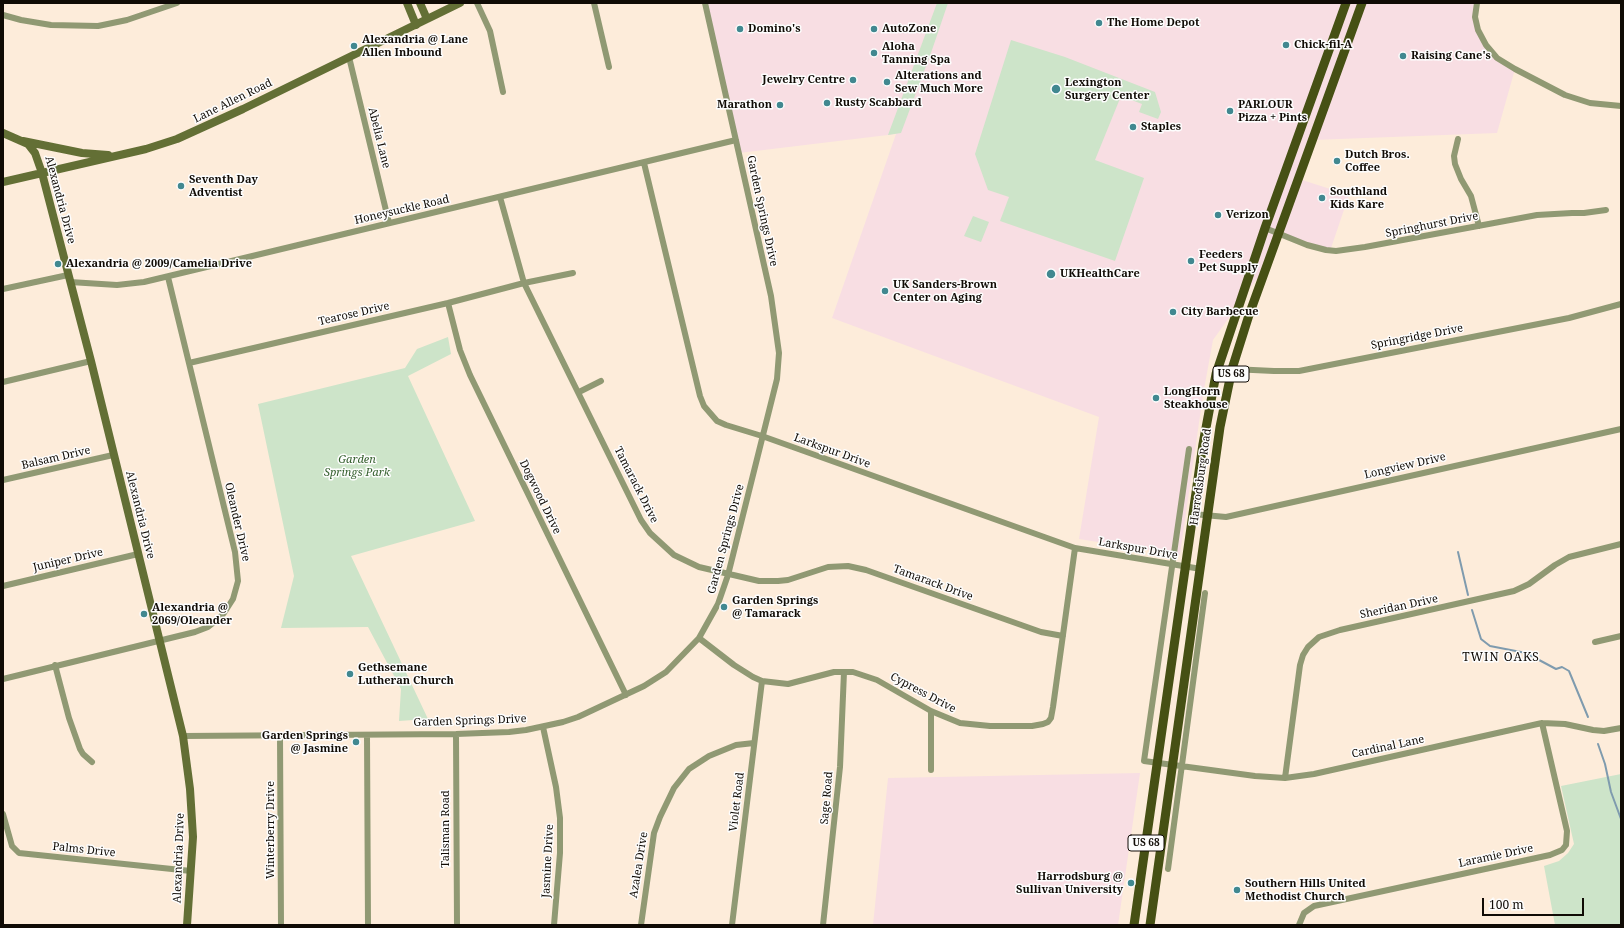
<!DOCTYPE html>
<style>
body{margin:0}
#map{position:relative;width:1624px;height:928px;overflow:hidden;background:#fdecda;font-family:"Noto Serif",serif}
canvas{display:block}
.frame{position:absolute;inset:0;border:4px solid #100b05;pointer-events:none}
.scale{position:absolute;left:1482px;top:898px;width:102px;height:18px;box-sizing:border-box;border:2px solid #100b05;border-top:0;padding-left:5px;font-size:12px;line-height:14px;white-space:nowrap;color:#100b05;-webkit-text-stroke:3px #fdfdfd;paint-order:stroke}
</style>
<div id="map">
<canvas width="1624" height="928"></canvas>
<div class="frame"></div>
<div class="scale">100 m</div>
</div>
<script>
const ctx = document.querySelector('canvas').getContext('2d');
ctx.lineJoin = 'round';
function paint(path, color) {
  ctx.fillStyle = color;
  ctx.fill(path, 'evenodd');
}
function shape(rows) {
  const path = new Path2D();
  for (const r of rows) {
    path.moveTo(r[0], r[1]);
    for (let i = 2; i < r.length; i += 2) path.lineTo(r[i], r[i + 1]);
  }
  return path;
}
function stroke(path, color, width, dash) {
  ctx.strokeStyle = color;
  ctx.lineWidth = width;
  ctx.lineCap = dash ? 'butt' : 'round';
  ctx.setLineDash(dash || []);
  ctx.stroke(path);
}
function write(font, color, halo, rows, align = 'center') {
  ctx.font = font + ' "Noto Serif",serif';
  ctx.lineWidth = 3;
  ctx.setLineDash([]);
  ctx.textBaseline = 'middle';
  ctx.strokeStyle = halo;
  ctx.fillStyle = color;
  for (const [text, x, y, turn = 0] of rows) {
    ctx.save();
    ctx.translate(x, y);
    ctx.rotate((+turn || 0) * Math.PI / 180);
    ctx.textAlign = isNaN(turn) ? turn : align;
    if (halo) ctx.strokeText(text, 0, 0);
    ctx.fillText(text, 0, 0);
    ctx.restore();
  }
}
const commercial = shape([
 [705,3,1477,3,1476,13,1482,38,1497,58,1515,69,1497,133,1313,140,1299,179,1349,195,1330,251,1279,234,1269,262,1213,340,1203,395,1180,555,1079,539,1099,417,832,318,896,134,739,153],
 [1140,773,1118,925,873,925,888,778]
]);
const green = shape([
 [937,3,948,3,932,50,901,133,888,135],
 [1011,40,1065,57,1155,92,1161,112,1158,119,1139,112,1142,104,1121,96,1095,160,1144,178,1115,261,1000,221,1009,197,988,190,975,154],
 [973,216,989,222,981,242,964,236],
 [448,337,451,354,408,376,475,521,351,556,428,719,399,721,401,689,368,627,281,628,294,576,258,404,405,368,417,349],
 [1621,774,1621,925,1555,925,1544,866,1559,861,1568,853,1574,844,1561,786]
]);
const stream = shape([
 [1458,552,1468,595],
 [1472,610,1481,639,1490,646,1526,653,1556,669,1562,667,1569,671,1588,717],
 [1598,744,1605,764,1611,792,1621,819]
]);
const street = shape([
 [477,3,490,31,503,92],
 [594,3,609,67],
 [1477,3,1475,17,1478,30,1486,45,1497,58,1515,69,1565,95,1590,103,1621,106],
 [3,15,21,20,51,25,98,26,127,20,177,3],
 [349,57,389,223],
 [1458,139,1454,156,1455,164,1461,179,1471,196,1479,226],
 [644,163,700,396,704,406,717,421,726,425,762,436,1075,548,1201,569],
 [500,197,524,283,641,520,650,533,674,555,699,567,759,581,778,581,788,580,828,567,848,566,866,570,1041,632,1063,636],
 [1265,228,1307,245,1326,250,1336,251,1365,247,1537,215,1572,213,1584,213,1606,210],
 [70,282,117,285,144,282,736,140],
 [3,289,68,275],
 [448,303,460,350,470,375,626,695],
 [189,363,448,303,524,283,573,273],
 [1216,374,1232,369,1274,371,1299,371,1569,318,1621,304],
 [3,382,91,361],
 [579,392,601,381],
 [1189,449,1144,761,1255,776,1285,778,1314,774,1542,723,1565,724,1593,730,1604,731,1621,728],
 [3,480,113,455],
 [1193,514,1226,517,1621,429],
 [3,586,138,554],
 [699,638,734,665,753,677,762,681,788,684,834,672,853,672,877,680,931,711,960,723,990,726,1032,726,1043,724,1048,722,1051,718,1053,707,1075,548],
 [1595,642,1621,636],
 [55,665,69,718,80,749,83,754,92,762],
 [3,679,195,632,208,627,217,620,224,613,233,599,238,581,235,552,168,277],
 [931,711,931,770],
 [543,727,556,787,560,818,560,853,554,925],
 [456,734,457,925],
 [280,735,281,925],
 [367,735,368,925],
 [183,736,456,734,509,732,526,730,563,722,578,717,644,686,666,672,699,638,718,604,728,575,777,379,779,353,771,296,705,3],
 [1285,778,1300,665,1303,655,1308,647,1319,637,1340,630,1514,591,1529,584,1555,565,1569,557,1621,544],
 [3,814,12,846,19,853,191,871],
 [1168,869,1205,593],
 [641,925,654,833,660,817,674,788,689,769,709,756,736,745,754,743],
 [732,925,762,681],
 [823,925,840,767,844,672],
 [1299,925,1304,913,1314,906,1550,855,1562,850,1566,845,1567,831,1542,723]
]);
const secondary = shape([
 [407,3,416,25],
 [420,3,427,19],
 [3,133,28,144,35,153,42,173,91,361,183,736,190,789,193,837,187,925],
 [23,141,82,153,108,155],
 [3,182,146,149,177,139,243,109,460,3]
]);
const primary = shape([
 [1134,925,1203,444,1216,374,1265,228,1346,3],
 [1150,925,1220,427,1232,369,1249,315,1362,3]
]);
const markers = [
 [1099,23,4,"#418890"],
 [740,29,4,"#418890"],
 [874,29,4,"#418890"],
 [1286,45,4,"#418890"],
 [354,46,4,"#418890"],
 [874,53,4,"#418890"],
 [1403,56,4,"#418890"],
 [853,80,4,"#418890"],
 [887,82,4,"#418890"],
 [1056,89,5,"#418890"],
 [827,103,4,"#418890"],
 [780,105,4,"#418890"],
 [1230,111,4,"#418890"],
 [1133,127,4,"#418890"],
 [1337,161,4,"#418890"],
 [181,186,4,"#418890"],
 [1322,198,4,"#418890"],
 [1218,215,4,"#418890"],
 [1191,261,4,"#418890"],
 [58,264,4,"#418890"],
 [1051,274,5,"#418890"],
 [885,291,4,"#418890"],
 [1173,312,4,"#418890"],
 [1156,398,4,"#418890"],
 [724,607,4,"#418890"],
 [144,614,4,"#418890"],
 [350,674,4,"#418890"],
 [356,742,4,"#418890"],
 [1131,883,4,"#418890"],
 [1237,890,4,"#418890"]
];
const shields = [
 [1231,374,36],
 [1146,843,36]
];
const shieldNames = [
 ["US 68",1231,374],
 ["US 68",1146,843]
];
const poiNames = [
 ["The Home Depot",1107,23],
 ["Domino's",748,29],
 ["AutoZone",882,29],
 ["Alexandria @ Lane",362,40],
 ["Allen Inbound",362,53],
 ["Chick-fil-A",1294,45],
 ["Aloha",882,47],
 ["Tanning Spa",882,60],
 ["Raising Cane's",1411,56],
 ["Alterations and",895,76],
 ["Sew Much More",895,89],
 ["Jewelry Centre",845,80,"right"],
 ["Lexington",1065,83],
 ["Surgery Center",1065,96],
 ["Rusty Scabbard",835,103],
 ["Marathon",772,105,"right"],
 ["PARLOUR",1238,105],
 ["Pizza + Pints",1238,118],
 ["Staples",1141,127],
 ["Dutch Bros.",1345,155],
 ["Coffee",1345,168],
 ["Seventh Day",189,180],
 ["Adventist",189,193],
 ["Southland",1330,192],
 ["Kids Kare",1330,205],
 ["Verizon",1226,215],
 ["Feeders",1199,255],
 ["Pet Supply",1199,268],
 ["Alexandria @ 2009/Camelia Drive",66,264],
 ["UKHealthCare",1060,274],
 ["UK Sanders-Brown",893,285],
 ["Center on Aging",893,298],
 ["City Barbecue",1181,312],
 ["LongHorn",1164,392],
 ["Steakhouse",1164,405],
 ["Garden Springs",732,601],
 ["@ Tamarack",732,614],
 ["Alexandria @",152,608],
 ["2069/Oleander",152,621],
 ["Gethsemane",358,668],
 ["Lutheran Church",358,681],
 ["Garden Springs",348,736,"right"],
 ["@ Jasmine",348,749,"right"],
 ["Harrodsburg @",1123,877,"right"],
 ["Sullivan University",1123,890,"right"],
 ["Southern Hills United",1245,884],
 ["Methodist Church",1245,897]
];
const streetNames = [
 ["Lane Allen Road",233,101,-26],
 ["Abelia Lane",379,138,76],
 ["Alexandria Drive",60,200,75],
 ["Honeysuckle Road",402,210,-13],
 ["Garden Springs Drive",762,211,78],
 ["Springhurst Drive",1432,225,-11],
 ["Tearose Drive",354,314,-13],
 ["Springridge Drive",1417,337,-11],
 ["Larkspur Drive",832,451,20],
 ["Balsam Drive",56,458,-13],
 ["Longview Drive",1405,466,-13],
 ["Harrodsburg Road",1201,477,-82],
 ["Tamarack Drive",636,485,63],
 ["Dogwood Drive",540,497,64],
 ["Alexandria Drive",140,515,76],
 ["Oleander Drive",237,522,77],
 ["Garden Springs Drive",726,539,-75],
 ["Larkspur Drive",1138,549,10],
 ["Juniper Drive",68,560,-13],
 ["Tamarack Drive",933,583,20],
 ["Sheridan Drive",1399,607,-12],
 ["Cypress Drive",923,693,28],
 ["Garden Springs Drive",470,721,-2],
 ["Cardinal Lane",1388,747,-12],
 ["Sage Road",827,798,-85],
 ["Violet Road",737,802,-83],
 ["Talisman Road",446,829,-90],
 ["Winterberry Drive",271,830,-90],
 ["Palms Drive",84,850,6],
 ["Laramie Drive",1496,856,-12],
 ["Alexandria Drive",179,858,-88],
 ["Jasmine Drive",548,861,-87],
 ["Azalea Drive",639,865,-81]
];
const parkNames = [
 ["Garden",357,460],
 ["Springs Park",357,473]
];
const neighbourhoodNames = [
 ["TWIN OAKS",1501,658]
];
paint(commercial, '#f8dee3');
paint(green, '#cde4c9');
stroke(stream, '#7f9bae', 2);
stroke(street, '#909973', 6);
stroke(secondary, '#636f35', 8);
stroke(primary, '#465014', 9);
for (const [x, y, r, color] of markers) {
  const dot = new Path2D();
  dot.arc(x, y, r, 0, 2 * Math.PI);
  ctx.fillStyle = color;
  ctx.fill(dot);
  stroke(dot, '#fdfdfd', 1.5);
}
for (const [x, y, w] of shields) {
  const box = new Path2D();
  box.roundRect(x - w / 2, y - 8, w, 16, 3);
  ctx.fillStyle = '#fdfdfd';
  ctx.fill(box);
  stroke(box, '#100b05', 1);
}
write('bold 10px', '#100b05', null, shieldNames);
write('bold 11px', '#100b05', '#fdfdfd', poiNames, 'left');
write('11px', '#100b05', '#fdfdfd', streetNames);
write('italic 11px', '#345f2d', '#fdfdfd', parkNames);
ctx.letterSpacing = '1px';
write('12px', '#100b05', '#fdfdfd', neighbourhoodNames);
ctx.letterSpacing = '0px';
</script>
